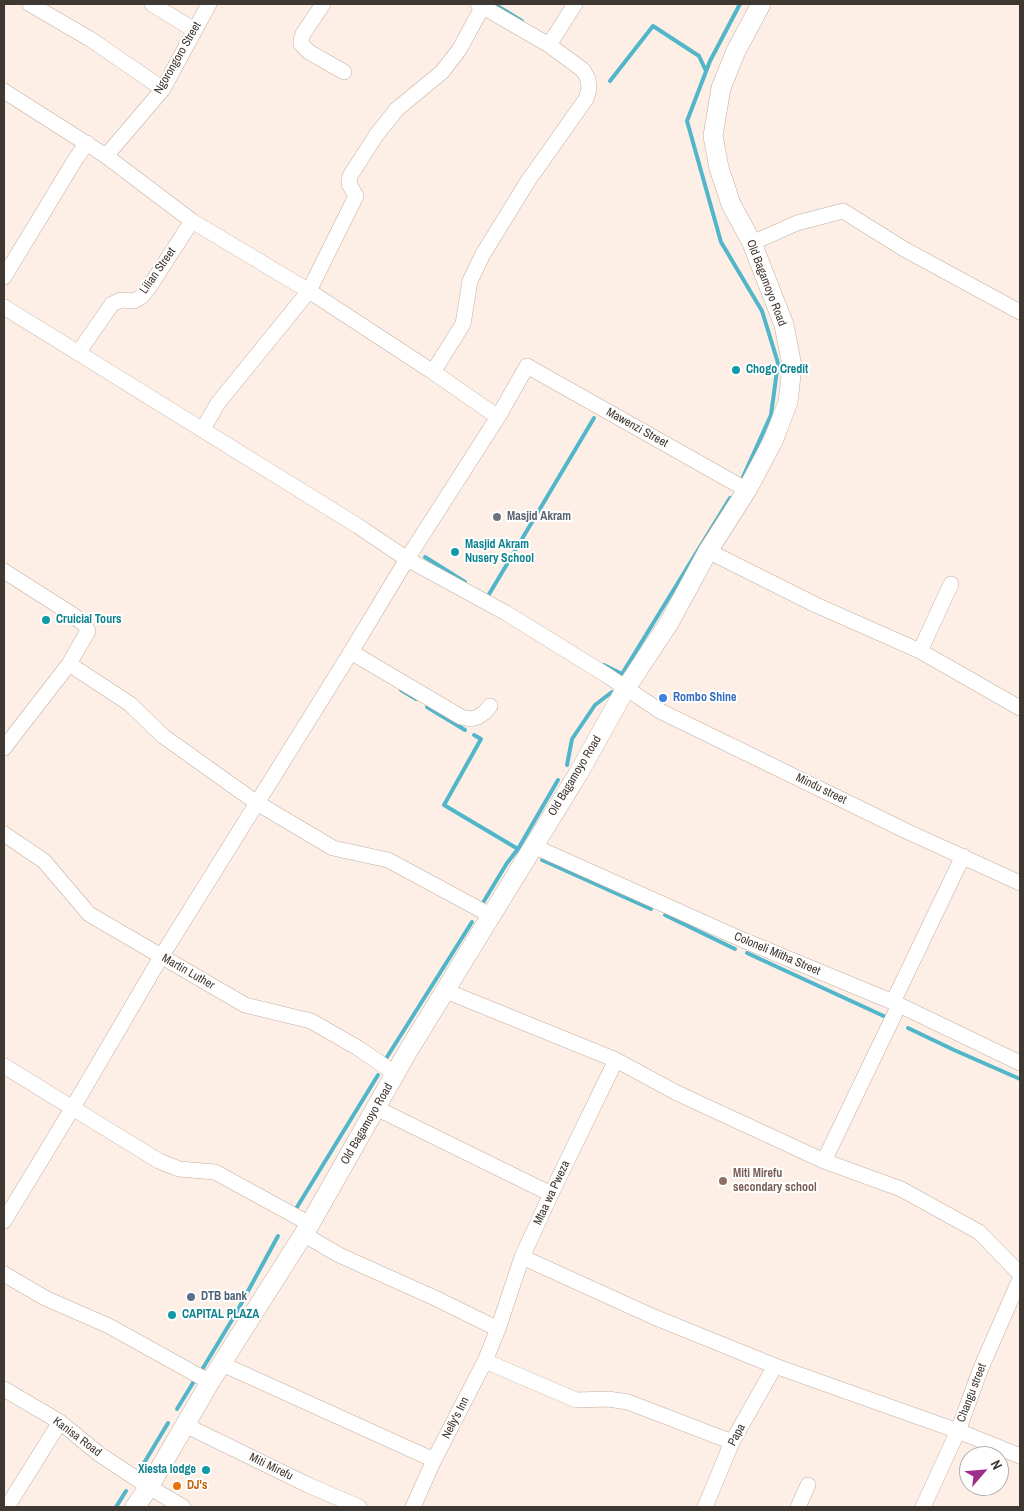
<!DOCTYPE html>
<style>
body{margin:0}
#map{position:relative;width:1024px;height:1511px;overflow:hidden;background:#fdefe6;font-family:"Archivo Narrow",sans-serif}
canvas{display:block}
.frame{position:absolute;inset:0;border:5px solid #3f3731;pointer-events:none}
.north{position:absolute;left:959px;top:1446px;width:50px;height:50px;box-sizing:border-box;background:#fff;border:1px solid #b2afad;border-radius:50%;rotate:63deg;font-size:14px;font-weight:700;line-height:20px;text-align:center;color:#3f3731}
.north::after{content:'';display:block;margin:auto;width:18px;height:22px;background:#9e2d8b;clip-path:polygon(50% 0,100% 100%,50% 72%,0 100%)}
</style>
<div id="map">
<canvas width="1024" height="1511"></canvas>
<div class="frame"></div>
<div class="north">N</div>
</div>
<script>
const ctx = document.querySelector('canvas').getContext('2d');
ctx.lineJoin = 'round';
function shape(rows) {
  const path = new Path2D();
  for (const r of rows) {
    path.moveTo(r[0], r[1]);
    for (let i = 2; i < r.length; i += 2) path.lineTo(r[i], r[i + 1]);
  }
  return path;
}
function stroke(path, color, width, dash) {
  ctx.strokeStyle = color;
  ctx.lineWidth = width;
  ctx.lineCap = dash ? 'butt' : 'round';
  ctx.setLineDash(dash || []);
  ctx.stroke(path);
}
function write(font, color, halo, rows, align = 'center') {
  ctx.font = font + ' "Archivo Narrow",sans-serif';
  ctx.lineWidth = 4;
  ctx.setLineDash([]);
  ctx.textBaseline = 'middle';
  ctx.strokeStyle = halo;
  ctx.fillStyle = color;
  for (const [text, x, y, turn = 0] of rows) {
    ctx.save();
    ctx.translate(x, y);
    ctx.rotate((+turn || 0) * Math.PI / 180);
    ctx.textAlign = isNaN(turn) ? turn : align;
    if (halo) ctx.strokeText(text, 0, 0);
    ctx.fillText(text, 0, 0);
    ctx.restore();
  }
}
const stream = shape([
 [494,4,522,21],
 [740,4,710,61,687,121,721,242,762,311,778,363,771,415,743,477],
 [610,81,653,26,699,56,706,71],
 [425,557,465,582],
 [488,596,594,418],
 [604,665,622,674,730,498],
 [401,690,416,699],
 [427,707,465,730],
 [474,735,481,739,444,805,518,849],
 [567,765,572,739,595,705,612,692],
 [542,860,651,909],
 [481,906,507,863,518,849,558,780],
 [665,915,735,949],
 [747,953,888,1018],
 [908,1028,954,1050,1020,1079],
 [387,1057,472,922],
 [294,1212,378,1075],
 [200,1373,235,1315,278,1236],
 [177,1409,196,1378],
 [141,1468,168,1423],
 [116,1507,126,1491]
]);
const minor = shape([
 [30,4,90,39,163,89],
 [152,4,194,30],
 [323,4,303,34,301,40,301,44,309,52,344,72],
 [549,45,575,4],
 [4,91,106,156,192,221,309,291,433,372,498,417],
 [106,156,163,89,209,4],
 [752,243,797,223,843,211,904,249,1020,312],
 [4,277,75,160,87,143],
 [4,307,358,526,407,559,506,613,608,676,660,711,904,830,1020,883],
 [78,353,112,304,121,300,134,301,141,297,148,289,192,221],
 [433,372,463,324,470,281,483,254,528,181,586,99,589,89,588,79,583,70,549,45,478,4],
 [203,429,218,403,309,291,356,196,349,184,350,176,377,134,397,109,442,72,459,50,483,6],
 [708,551,816,605,920,651,1020,708],
 [4,571,73,615,85,625,88,631,69,664,4,748],
 [920,651,951,584],
 [351,652,461,717,470,719,478,717,485,712,490,706],
 [69,664,130,704,163,736,257,803,333,848,388,860,492,916],
 [4,834,44,861,89,914,245,1005,311,1021,358,1048,396,1074],
 [533,846,743,940,893,1002,1020,1063],
 [446,991,616,1060,677,1093,824,1161,901,1189,979,1232,1020,1274],
 [893,1002,963,856],
 [4,1066,159,1161,179,1169,215,1172,310,1224],
 [376,1108,551,1194],
 [824,1161,899,1005],
 [4,1221,72,1109,161,957,351,652,407,559,498,417,527,366,747,490],
 [303,1234,339,1255,435,1298,498,1329],
 [522,1257,654,1317,775,1366,958,1431,1020,1456],
 [4,1274,45,1298,109,1326,210,1382],
 [485,1361,576,1400,608,1399,628,1402,732,1442],
 [222,1364,434,1460],
 [4,1389,60,1422,99,1454,149,1487,183,1507],
 [185,1425,308,1485,359,1507],
 [7,1507,60,1422],
 [413,1507,434,1460,485,1361,498,1329,522,1257,551,1194,616,1060],
 [705,1507,732,1442,775,1366],
 [798,1507,808,1485],
 [923,1507,958,1431,981,1368,1020,1279]
]);
const major = shape([
 [135,1507,149,1487,210,1382,310,1224,408,1051,578,774,626,688,669,623,708,551,747,490,773,441,788,402,792,366,784,325,752,243,731,204,719,168,713,136,721,88,736,51,761,4]
]);
const markers = [
 [736,370,5,"#0f9aa8"],
 [497,517,5,"#6b7280"],
 [455,552,5,"#0f9aa8"],
 [46,620,5,"#0f9aa8"],
 [663,698,5,"#3f7fe0"],
 [723,1181,5,"#8d6e63"],
 [191,1297,5,"#5c6f8a"],
 [172,1315,5,"#0f9aa8"],
 [206,1470,5,"#0f9aa8"],
 [177,1486,5,"#e8710a"]
];
const streetNames = [
 ["Ngorongoro Street",178,58,-60],
 ["Lilian Street",158,271,-55],
 ["Old Bagamoyo Road",766,283,69],
 ["Mawenzi Street",637,428,29],
 ["Old Bagamoyo Road",575,776,-59],
 ["Mindu street",821,789,26],
 ["Coloneli Mitha Street",777,954,23],
 ["Martin Luther",188,972,30],
 ["Old Bagamoyo Road",367,1124,-60],
 ["Mtaa wa Pweza",552,1193,-65],
 ["Changu street",972,1393,-69],
 ["Nelly's Inn",456,1418,-63],
 ["Papa",737,1435,-62],
 ["Kanisa Road",77,1437,37],
 ["Miti Mirefu",271,1467,26]
];
const cultureNames = [
 ["Chogo Credit",746,370],
 ["Masjid Akram",465,545],
 ["Nusery School",465,559],
 ["Cruicial Tours",56,620],
 ["CAPITAL PLAZA",182,1315],
 ["Xiesta lodge",196,1470,"right"]
];
const worshipNames = [
 ["Masjid Akram",507,517]
];
const shopNames = [
 ["Rombo Shine",673,698]
];
const educationNames = [
 ["Miti Mirefu",733,1174],
 ["secondary school",733,1188]
];
const serviceNames = [
 ["DTB bank",201,1297]
];
const foodNames = [
 ["DJ's",187,1486]
];
stroke(stream, '#51b6c9', 4);
stroke(minor, '#c3ae9f', 16);
stroke(major, '#c3ae9f', 20);
stroke(minor, '#fff', 15);
stroke(major, '#fff', 19);
for (const [x, y, r, color] of markers) {
  const dot = new Path2D();
  dot.arc(x, y, r, 0, 2 * Math.PI);
  ctx.fillStyle = color;
  ctx.fill(dot);
  stroke(dot, '#fff', 2);
}
write('12px', '#3f3731', '#fff', streetNames);
write('bold 12px', '#0d838f', '#fff', cultureNames, 'left');
write('bold 12px', '#5b616d', '#fff', worshipNames, 'left');
write('bold 12px', '#366cbe', '#fff', shopNames, 'left');
write('bold 12px', '#785e54', '#fff', educationNames, 'left');
write('bold 12px', '#4e5e75', '#fff', serviceNames, 'left');
write('bold 12px', '#c56008', '#fff', foodNames, 'left');
</script>
